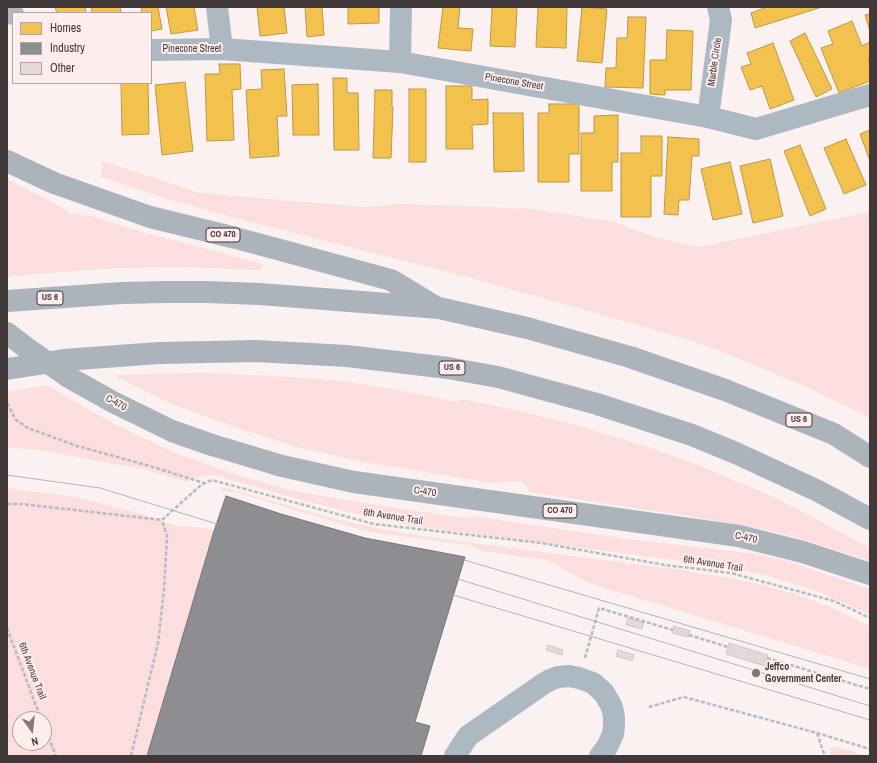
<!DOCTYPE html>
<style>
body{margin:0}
#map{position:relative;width:877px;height:763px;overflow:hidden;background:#fbf1f1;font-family:"Archivo Narrow",sans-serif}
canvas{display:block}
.frame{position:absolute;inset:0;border:8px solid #413939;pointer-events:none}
.legend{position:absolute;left:12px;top:12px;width:140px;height:72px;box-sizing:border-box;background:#ffeded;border:1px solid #b3a5a5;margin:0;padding:5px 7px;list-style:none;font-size:12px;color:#413939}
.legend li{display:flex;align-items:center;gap:8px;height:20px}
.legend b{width:20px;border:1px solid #b3a5a5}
.north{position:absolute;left:12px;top:711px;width:40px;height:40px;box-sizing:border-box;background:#ffeded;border:1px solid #b3a5a5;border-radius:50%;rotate:165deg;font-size:11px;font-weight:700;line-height:16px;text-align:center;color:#413939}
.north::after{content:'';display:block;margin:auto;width:14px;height:18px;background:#827979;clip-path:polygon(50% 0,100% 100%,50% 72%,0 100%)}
</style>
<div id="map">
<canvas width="877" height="763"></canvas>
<div class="frame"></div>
<ul class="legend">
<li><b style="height:11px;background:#f2c14e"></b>Homes</li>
<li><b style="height:11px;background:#8d8d92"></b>Industry</li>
<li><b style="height:11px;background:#e2d9d9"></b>Other</li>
</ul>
<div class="north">N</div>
</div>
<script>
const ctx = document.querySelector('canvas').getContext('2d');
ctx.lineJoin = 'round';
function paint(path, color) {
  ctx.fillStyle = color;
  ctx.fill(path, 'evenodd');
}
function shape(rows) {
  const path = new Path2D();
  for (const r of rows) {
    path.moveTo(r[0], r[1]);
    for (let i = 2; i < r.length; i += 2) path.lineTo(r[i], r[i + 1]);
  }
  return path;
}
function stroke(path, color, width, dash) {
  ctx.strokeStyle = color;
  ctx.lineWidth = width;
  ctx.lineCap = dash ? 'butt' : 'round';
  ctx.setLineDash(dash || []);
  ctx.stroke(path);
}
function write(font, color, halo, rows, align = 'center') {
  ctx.font = font + ' "Archivo Narrow",sans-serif';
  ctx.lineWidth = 4;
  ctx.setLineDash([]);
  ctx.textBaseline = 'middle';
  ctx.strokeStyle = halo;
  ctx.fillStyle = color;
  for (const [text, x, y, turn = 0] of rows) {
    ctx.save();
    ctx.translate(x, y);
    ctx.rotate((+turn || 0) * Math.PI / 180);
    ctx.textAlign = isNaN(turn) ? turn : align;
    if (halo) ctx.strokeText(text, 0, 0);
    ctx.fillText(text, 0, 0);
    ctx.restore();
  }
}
const green = shape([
 [102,161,200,193,362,207,401,204,490,207,533,209,614,222,654,237,698,247,870,212,870,418,807,387,716,349,670,334,471,278,231,217,158,196,102,177],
 [7,179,67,210,68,213,95,217,131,229,263,264,261,270,180,267,118,268,74,271,7,277],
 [201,373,253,375,309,378,349,382,392,389,458,402,460,399,501,407,562,421,645,446,696,464,778,499,870,548,870,561,805,540,771,531,689,516,528,492,529,489,521,481,485,483,480,481,358,461,297,447,241,429,196,413,164,400,113,375],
 [46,385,114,424,178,454,237,475,294,491,364,503,470,519,471,516,635,540,731,551,760,555,783,560,814,570,870,589,870,615,822,593,768,576,727,567,415,526,392,522,353,513,283,495,217,476,207,475,188,480,186,482,143,469,39,450,7,447,7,392],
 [222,487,331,518,386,530,442,539,674,569,725,577,755,583,780,590,793,593,830,607,870,626,870,669,589,583,547,560,483,551,471,545,369,532,242,494,228,491,221,492],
 [7,488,28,491,77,497,115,507,148,516,175,526,198,527,214,531,147,756,7,756],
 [20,719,44,719,44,743,20,743],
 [833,746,834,746,867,756,831,756,829,751]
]);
const homes = shape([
 [55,7,85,7,86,13,57,13,55,7],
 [91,7,120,7,121,13,92,13,91,7],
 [141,7,158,7,162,29,151,31,151,13,142,13,141,7],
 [166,7,194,7,198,30,171,34,166,7],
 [257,7,284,7,287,33,260,36,257,7],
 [305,7,322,7,324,35,307,37,305,7],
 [348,7,379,7,379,23,348,24,348,7],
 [443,7,460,7,458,28,473,29,471,51,438,48,443,7],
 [492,7,517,7,515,47,490,46,492,7],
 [538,7,567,7,566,48,536,47,538,7],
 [582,7,607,9,602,63,577,61,582,7],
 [767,7,822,7,755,28,751,13,767,7],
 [870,14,870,31,865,15,870,14],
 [628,17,646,17,643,88,605,87,606,68,616,68,617,38,627,38,628,17],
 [852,21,862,46,870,42,870,58,868,58,870,63,870,81,839,93,821,48,833,44,828,31,852,21],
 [667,30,693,31,691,90,665,90,665,95,650,94,650,60,666,60,667,30],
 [805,33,832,89,816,97,790,41,805,33],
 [773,43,794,100,770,109,762,86,750,90,741,67,751,64,747,53,773,43],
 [219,64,240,64,241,89,232,90,234,140,207,141,205,74,220,74,219,64],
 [284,69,287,116,277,116,279,156,250,158,246,90,262,89,261,70,284,69],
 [333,78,347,78,347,93,358,93,359,150,334,150,333,78],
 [185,82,193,151,162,155,155,85,185,82],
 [121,83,148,83,149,134,122,135,121,83],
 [318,84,319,135,293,135,292,85,318,84],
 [446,86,472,86,472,100,488,99,488,124,472,125,473,149,446,149,446,86],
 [409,89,426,89,426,162,409,162,409,89],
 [375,90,392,90,392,107,393,107,391,158,373,158,375,90],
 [549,104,579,104,579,154,569,154,569,182,538,182,538,113,549,113,549,104],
 [493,113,523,113,524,171,494,172,493,113],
 [618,115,618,162,612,162,612,191,581,191,581,133,594,133,594,116,618,115],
 [870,130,870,161,860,134,870,130],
 [641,136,662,136,662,176,651,176,651,217,621,217,621,153,641,153,641,136],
 [668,137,699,139,699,156,692,156,689,200,679,200,678,215,664,214,668,137],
 [846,139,866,185,844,194,824,148,846,139],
 [800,145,826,209,810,216,784,151,800,145],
 [770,159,783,216,753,223,740,166,770,159],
 [730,162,742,214,713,220,701,169,730,162]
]);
const industry = shape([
 [226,496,281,514,365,538,465,557,415,722,430,726,421,756,406,755,405,756,147,756,214,531,226,496]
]);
const building = shape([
 [628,618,644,623,642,629,626,625,628,618],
 [674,626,690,631,688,637,672,633,674,626],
 [729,643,768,655,765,666,726,654,729,643],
 [548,645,563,650,562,655,546,650,548,645],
 [618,650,634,655,632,661,616,656,618,650]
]);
const path = shape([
 [7,403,16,420,28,428,77,446,150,466,204,483],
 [7,504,22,504,162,520],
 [162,520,201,485,212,480,374,524,541,543,665,565,731,573,834,601,870,618],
 [7,628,41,719],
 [689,635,728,647],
 [585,658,599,608,673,630],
 [767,658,870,689],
 [649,707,684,697,817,733,870,749],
 [44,726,56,756],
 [817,733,822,748,825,756],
 [131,756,158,643,164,590,167,536,162,520]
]);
const minor = shape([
 [217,7,222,49],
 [7,8,13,14],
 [151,50,222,49,400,62,708,117,756,129,870,95],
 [400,62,401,7],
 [708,117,721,20,718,7],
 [455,756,468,736,543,684,550,680,558,677,569,676,579,678,593,683,604,693,611,705,613,711,614,718,614,726,613,734,607,747,600,756]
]);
const highway = shape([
 [7,161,54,183,150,217,236,238,391,280,434,306],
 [7,301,122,293,165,292,206,292,260,294,439,308,527,328,630,357,725,390,834,434,870,457],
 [7,333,28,349,70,378,113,402,172,431,212,445,282,466,354,482,739,536,803,552,870,574],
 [7,369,64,360,159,353,256,351,347,356,448,368,498,377,597,404,692,435,738,454,818,491,870,519]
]);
const tram = shape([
 [7,475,100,488,217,524],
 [464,560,870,679],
 [458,579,870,706],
 [453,595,870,720]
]);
const markers = [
 [756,673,5,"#827979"]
];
const shields = [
 [223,235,34],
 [50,298,26],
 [452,368,26],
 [799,420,26],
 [560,511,34]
];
const shieldNames = [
 ["CO 470",223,235],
 ["US 6",50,298],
 ["US 6",452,368],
 ["US 6",799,420],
 ["CO 470",560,511]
];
const streetNames = [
 ["Pinecone Street",192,49],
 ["Marble Circle",715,62,-82],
 ["Pinecone Street",514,82,10],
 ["C-470",116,403,28],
 ["C-470",425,492,8],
 ["6th Avenue Trail",393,517,9],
 ["C-470",746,538,12],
 ["6th Avenue Trail",713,564,9],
 ["6th Avenue Trail",32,671,69]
];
const poiNames = [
 ["Jeffco",765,667],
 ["Government Center",765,679]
];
paint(green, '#fcdede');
paint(homes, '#f2c14e');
stroke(homes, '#bd9848', 1);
paint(industry, '#8d8d92');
stroke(industry, '#767477', 1);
paint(building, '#e2d9d9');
stroke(building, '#d0c7c7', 1);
stroke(path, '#b6bbc1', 2.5, [4, 2]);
stroke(minor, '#acb8c2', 22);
stroke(highway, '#abb3bb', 22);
stroke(tram, '#b2b3b7', 1);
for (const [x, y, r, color] of markers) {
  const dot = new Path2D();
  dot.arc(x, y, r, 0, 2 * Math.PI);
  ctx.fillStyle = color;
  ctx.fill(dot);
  stroke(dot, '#ffeded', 1.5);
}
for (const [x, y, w] of shields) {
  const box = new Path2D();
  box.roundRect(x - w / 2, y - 7, w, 14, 3);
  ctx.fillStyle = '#ffeded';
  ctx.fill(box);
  stroke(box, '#413939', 1);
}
write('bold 9px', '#413939', null, shieldNames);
write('10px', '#413939', '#ffeded', streetNames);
write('bold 10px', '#413939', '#ffeded', poiNames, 'left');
</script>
